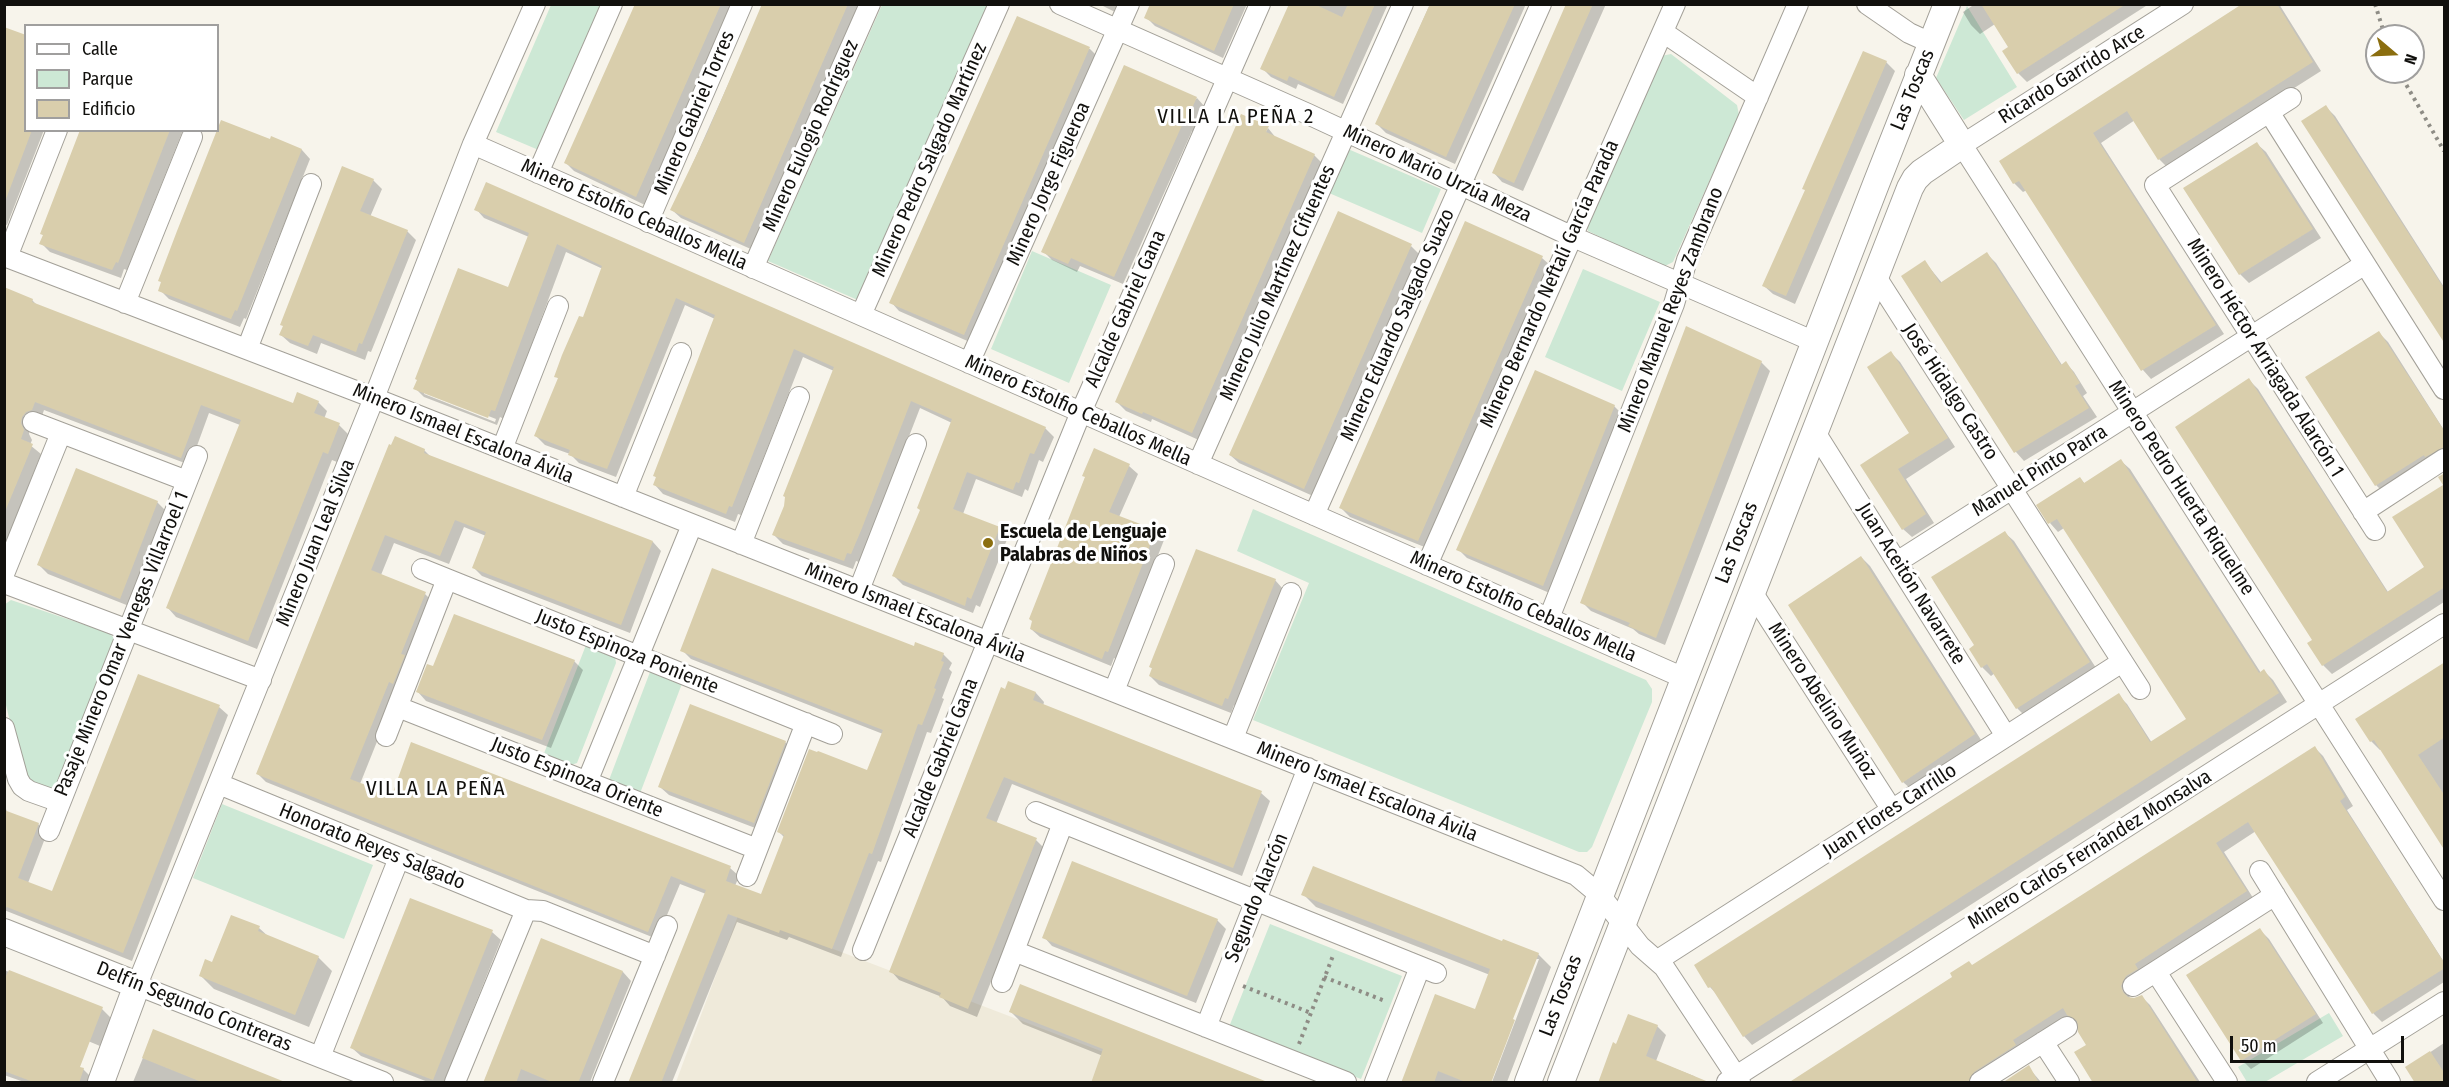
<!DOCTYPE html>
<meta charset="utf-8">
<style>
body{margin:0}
#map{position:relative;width:2449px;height:1087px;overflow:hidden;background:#f7f4eb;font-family:"Fira Sans Condensed",sans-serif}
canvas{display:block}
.frame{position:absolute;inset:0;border:6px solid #11100d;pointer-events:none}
.legend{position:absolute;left:24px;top:24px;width:195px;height:108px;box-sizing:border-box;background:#fff;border:2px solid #a09f9e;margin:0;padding:8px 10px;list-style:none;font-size:18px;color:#11100d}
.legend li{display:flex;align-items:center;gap:12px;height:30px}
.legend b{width:30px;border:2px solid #a09f9e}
.north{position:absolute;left:2365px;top:24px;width:60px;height:60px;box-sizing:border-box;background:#fff;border:2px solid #a09f9e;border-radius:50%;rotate:109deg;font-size:16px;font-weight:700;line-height:24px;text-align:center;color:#11100d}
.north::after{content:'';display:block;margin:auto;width:21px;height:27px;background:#8b6e0f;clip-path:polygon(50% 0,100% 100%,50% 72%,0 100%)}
.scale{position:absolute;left:2230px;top:1036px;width:174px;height:27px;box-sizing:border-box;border:3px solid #11100d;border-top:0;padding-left:8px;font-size:18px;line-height:21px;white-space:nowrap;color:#11100d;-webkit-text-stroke:4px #fff;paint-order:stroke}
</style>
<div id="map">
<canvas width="2449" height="1087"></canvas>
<div class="frame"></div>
<ul class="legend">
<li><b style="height:8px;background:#fff"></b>Calle</li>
<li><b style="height:16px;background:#cde8d5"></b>Parque</li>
<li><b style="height:16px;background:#d9ceac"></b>Edificio</li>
</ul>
<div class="north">N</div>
<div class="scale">50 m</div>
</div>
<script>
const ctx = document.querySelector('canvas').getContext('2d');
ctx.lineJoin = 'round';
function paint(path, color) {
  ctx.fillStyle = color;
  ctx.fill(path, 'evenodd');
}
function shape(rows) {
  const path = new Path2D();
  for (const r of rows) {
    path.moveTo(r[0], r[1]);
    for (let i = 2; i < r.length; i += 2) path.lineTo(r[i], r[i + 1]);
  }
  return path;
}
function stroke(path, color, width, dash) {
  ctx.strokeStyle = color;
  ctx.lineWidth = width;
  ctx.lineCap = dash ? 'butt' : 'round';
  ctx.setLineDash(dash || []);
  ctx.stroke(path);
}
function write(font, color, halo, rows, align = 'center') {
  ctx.font = font + ' "Fira Sans Condensed",sans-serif';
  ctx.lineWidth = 6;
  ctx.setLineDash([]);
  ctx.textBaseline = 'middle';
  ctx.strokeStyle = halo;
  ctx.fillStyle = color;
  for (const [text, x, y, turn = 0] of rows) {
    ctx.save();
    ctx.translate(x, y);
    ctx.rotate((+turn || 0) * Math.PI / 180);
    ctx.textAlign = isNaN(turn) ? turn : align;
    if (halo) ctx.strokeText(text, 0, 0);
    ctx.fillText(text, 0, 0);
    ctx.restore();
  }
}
const built = shape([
 [739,913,1182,1082,676,1082]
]);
const green = shape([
 [551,5,605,5,541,151,496,132],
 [882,5,992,5,860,301,768,261],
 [1967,6,2017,87,1964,120,1936,78],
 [1671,54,1737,105,1739,115,1673,262,1663,267,1588,231,1587,220,1661,56],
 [1348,149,1441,189,1422,233,1329,193],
 [1032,251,1111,285,1069,383,991,349],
 [1583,269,1660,302,1622,391,1545,357],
 [1253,509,1646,680,1652,689,1652,702,1592,847,1587,852,1579,852,1253,720,1309,583,1237,551],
 [11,600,109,633,116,640,60,784,48,791,33,784,23,775,5,701,4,605],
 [586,645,615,656,616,663,577,763,568,766,543,756],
 [653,670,683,681,639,796,611,785,609,780,650,672],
 [222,804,373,865,344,939,193,878],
 [1270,924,1402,976,1361,1079,1229,1027],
 [2329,1013,2343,1036,2265,1082,2247,1082,2238,1067]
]);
const shadow = shape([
 [636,4,734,4,645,205,574,171,566,163],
 [764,4,862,4,753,250,681,218,672,210],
 [1099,4,1119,4,1115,12],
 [1152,4,1247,4,1223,58,1155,26,1146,17],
 [1290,4,1388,4,1343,104,1298,84,1296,89,1271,77,1262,68],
 [1430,4,1526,4,1455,164,1386,133,1377,124],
 [1568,4,1606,4,1523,191,1502,182,1494,173],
 [1975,4,2149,4,2027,82,2018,73,2004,52,2010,48,1995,24,1980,34,1971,25,1963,12],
 [2247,4,2279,4,2321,71,2168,168,2159,159,2135,120,2101,143,2224,334,2151,379,2143,370,2027,190,2023,192,2014,183,2001,161],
 [1018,18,1090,49,1098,57,972,343,899,311,891,302],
 [4,29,26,130,44,130,7,225,4,224],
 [1886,62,1895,71,1795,304,1773,294,1764,286],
 [1197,98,1205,107,1194,132,1192,131,1123,284,1080,266,1077,272,1052,260,1043,251],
 [2326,107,2335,116,2444,287,2444,340],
 [1268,128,1276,138,1314,155,1323,164,1201,441,1152,419,1151,422,1126,411,1117,402],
 [82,130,183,130,127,270,124,269,121,278,50,252,41,243,44,236,42,234],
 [271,141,302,150,310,159,246,319,244,318,240,327,169,299,160,290],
 [2257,144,2266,152,2321,238,2249,283,2240,274,2185,189],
 [373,180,382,189,370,217,407,231,416,240,371,352,368,351,365,360,321,343,317,354,290,343,281,335],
 [476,209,1045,428,1054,437,1043,462,1039,460,1028,491,1025,489,1022,497,976,479,963,514,999,528,1008,537,980,607,976,605,973,613,903,585,894,576,922,511,952,423,920,408,870,537,859,562,856,561,853,569,783,544,774,535,834,371,803,357,741,515,738,514,735,522,663,494,655,485,657,479,655,476,715,319,685,305,616,477,579,463,570,454,545,445,536,436,559,379,556,376,584,319,603,269,566,252,504,419,500,417,497,425,424,397,415,388,509,289,529,237,484,218],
 [424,391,496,419,495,422,424,394],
 [1466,223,1542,258,1551,266,1427,548,1350,517,1341,508],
 [1411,246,1419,254,1313,496,1239,463,1230,455],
 [1987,254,1996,263,2062,365,2066,363,2074,372,2087,393,2083,396,2097,417,2024,461,2016,452,1903,276,1925,262,1942,283],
 [4,293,32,300,39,307,294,405,318,402,327,411,324,419,339,425,348,434,337,462,332,460,257,649,176,617,168,608,240,425,209,413,190,465,44,410,41,419,30,426,29,434,32,440,30,445,41,454,4,548],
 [2379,333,2388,342,2444,430,2444,460,2385,494,2376,485,2307,378],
 [1891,353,1900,362,1955,447,1906,479,1934,523,1912,537,1903,529,1862,465,1911,434],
 [1761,362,1770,371,1665,645,1639,634,1633,629,1591,611,1582,602],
 [2249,380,2258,389,2388,592,2426,568,2444,486,2444,602,2332,674,2323,665,2309,643,2314,640],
 [1614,406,1623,415,1552,594,1467,558,1458,549],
 [424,450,432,458,653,542,661,551,630,633,482,576,473,567,486,536,464,527,449,564,394,543,381,575,425,594,433,602,360,784,392,797,412,744,730,868,739,876,735,886,762,896,784,837,779,832,868,772,883,734,691,659,682,650,915,648,943,654,952,663,949,669,952,672,942,698,944,699,931,733,927,732,881,862,878,861,841,957,789,937,787,940,737,922,672,1082,630,1082,706,894,680,884,657,939,266,782,257,773],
 [1095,450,1129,466,1138,474,1119,517,1155,531,1164,540,1117,660,1114,658,1111,666,1040,637,1031,629],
 [2121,461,2130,469,2261,673,2264,671,2273,680,2287,702,1752,1045,1744,1036,1719,997,1710,987,2118,695,2127,704,2152,743,2188,720,2064,528,2058,532,2050,523,2080,478,2085,484],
 [157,502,166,511,129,606,48,574,39,565],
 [2005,533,2014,541,2098,671,2026,717,2017,708,1995,673,1991,676,1982,667,1971,649,1977,646],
 [1861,557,1870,566,1983,743,1912,790,1903,782],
 [1275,580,1283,589,1237,706,1234,705,1231,713,1159,685,1150,676,1153,669,1150,667],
 [574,661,583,670,551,748,426,701,418,692,434,668],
 [2444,664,2444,847,2382,749,2380,750,2371,741,2357,720],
 [1009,683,1036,693,1044,702,1043,706,1261,793,1270,801,1242,876,1012,784,996,824,1036,840,1044,848,977,1017,950,1006,942,997,899,980,891,971],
 [219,707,228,715,132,961,4,910,4,803,7,812,38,824,47,833,28,883,53,893],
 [785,742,794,751,763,831,669,795,660,787],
 [2315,748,2323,756,2353,806,2347,810,2444,962,2444,982,2382,1022,2373,1013,2256,831,2224,852,2255,901,2135,985,2129,995,2130,999,2134,999,2141,996,2150,1005,2200,1082,2095,1082,2088,1045,2078,1024,2071,1017,1969,1082,1791,1082],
 [1303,894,1503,943,1538,954,1551,967,1507,1082,1492,1082,1539,959,1535,959,1488,1082,1403,1082,1476,1011,1490,975,1316,907],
 [411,900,492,932,501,940,444,1082,428,1082,361,1056,352,1048],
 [1217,920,1226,929,1196,1003,1052,946,1044,937],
 [259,928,269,937,318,957,332,971,309,1027,214,989,200,975],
 [2260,930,2269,939,2323,1023,2251,1069,2242,1060],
 [542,940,623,972,631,981,590,1082,484,1082],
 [4,970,102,1009,111,1018,100,1046,4,1006],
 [1021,986,1266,1082,1092,1082,1103,1056,1023,1024,1011,1012],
 [1657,1026,1666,1035,1656,1061,1694,1076,1701,1082,1617,1046],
 [154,1031,282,1082,133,1082],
 [4,1040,83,1069,92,1078,90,1082,24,1082,4,1075],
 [2444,1043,2444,1082,2408,1067],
 [2028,1067,2041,1082,2006,1082]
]);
const building = shape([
 [635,4,721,4,636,197,564,163],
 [762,4,848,4,744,243,670,210,708,131],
 [1150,4,1234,4,1214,51,1144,18],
 [1289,4,1314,4,1342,17,1348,4,1375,4,1334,97,1289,76,1287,81,1260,69],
 [1430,4,1515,4,1446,157,1375,124],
 [1566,4,1593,4,1514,183,1492,173],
 [1981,4,2126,4,2017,74,2002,51,2008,47],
 [2242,4,2277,4,2313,62,2158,160,2127,111,2093,133,2216,325,2141,371,2019,181,2013,184,1999,161],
 [1017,16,1090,47,964,335,889,303],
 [4,27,26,35,26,130,32,130,6,199],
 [1863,51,1887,61,1786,296,1762,286,1805,190,1802,189,1812,166],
 [1124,65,1197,97,1185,124,1183,123,1114,277,1071,258,1068,264,1041,252],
 [2326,105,2445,290,2445,344,2301,121],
 [1241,114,1269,126,1266,132,1315,154,1192,433,1143,412,1142,414,1115,402],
 [221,120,270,139,271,136,302,149,237,311,235,310,231,319,158,291,161,282,158,281,177,231],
 [80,130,170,130,118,263,116,262,112,270,39,244,43,235,40,234],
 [2257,142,2313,229,2239,275,2183,188],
 [342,166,374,179,360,211,408,230,362,344,359,343,356,352,313,335,308,346,279,335,283,326,280,325],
 [486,182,1046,427,1034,454,1030,453,1019,483,1016,482,1013,490,967,472,953,509,1000,527,971,599,967,597,965,606,892,576,920,510,917,508,952,419,911,401,862,528,851,554,847,553,844,561,772,535,784,506,785,497,783,496,834,367,794,349,732,507,729,506,726,514,653,485,656,477,653,476,715,315,676,298,607,469,568,455,570,450,534,436,558,378,554,377,562,355,579,316,583,317,602,266,557,244,495,411,491,410,488,418,413,389,417,380,415,379,458,268,508,287,529,233,474,210],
 [1338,211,1412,244,1304,489,1229,455],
 [1465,221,1543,256,1418,541,1339,508],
 [1987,252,2061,365,2066,361,2080,383,2075,386,2089,408,2014,453,1901,276,1925,260,1940,283],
 [4,287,33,299,32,302,293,403,297,392,319,401,314,413,340,423,328,454,323,452,248,641,166,608,241,420,201,405,181,458,35,402,32,410,26,412,22,417,21,423,24,430,21,439,33,444,4,514],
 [1686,326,1762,361,1656,638,1628,626,1630,623,1580,603],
 [2379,331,2445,432,2445,447,2425,457,2424,455,2375,486,2305,377],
 [1891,351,1948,438,1898,469,1926,514,1902,530,1860,465,1909,433,1867,367],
 [1535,370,1615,405,1543,586,1456,550],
 [2249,378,2387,592,2424,567,2392,517,2443,485,2438,477,2445,473,2445,587,2322,666,2307,643,2312,640,2175,427],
 [395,436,425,449,424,453,653,541,621,625,472,568,486,532,455,520,440,556,385,535,371,570,426,592,401,654,405,655,393,684,389,682,350,779,392,795,411,742,731,866,726,881,761,894,784,835,777,832,809,749,817,752,818,751,867,770,883,730,680,651,712,568,914,646,915,642,944,653,941,661,944,662,934,688,936,689,922,725,918,724,872,854,869,853,832,949,780,930,779,933,728,914,661,1083,628,1083,706,890,671,876,648,932,256,774,389,444,391,445],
 [1094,448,1130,464,1109,512,1156,530,1108,652,1105,651,1102,659,1030,629,1032,621,1029,619,1085,477,1082,476],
 [2121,459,2259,673,2264,669,2279,693,1743,1037,1711,987,1708,988,1694,965,2119,693,2150,742,2186,719,2057,519,2048,524,2036,505,2080,477,2084,483],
 [76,468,158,501,120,599,37,565],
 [2005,531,2090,662,2016,709,1987,664,1981,668,1969,649,1974,645,1931,577],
 [1196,549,1276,579,1228,699,1225,698,1222,706,1149,676,1152,668,1149,667],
 [1861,556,1975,734,1902,783,1788,605],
 [454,614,575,660,542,740,416,692,427,664,433,666],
 [2445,662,2445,737,2418,755,2445,796,2445,851,2374,740,2370,742,2355,719],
 [138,674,220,705,123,953,7,907,4,909,4,810,39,823,18,878,52,891],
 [1008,681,1036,692,1033,700,1262,791,1233,868,1004,777,986,818,1037,838,968,1009,939,997,941,993,889,972,1001,687,1005,689],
 [690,704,786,741,754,823,658,787],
 [2315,746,2345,797,2340,801,2445,964,2445,968,2421,983,2372,1014,2248,822,2216,843,2247,891,2135,964,2138,969,2126,976,2121,986,2123,992,2128,997,2134,998,2142,995,2198,1083,2093,1083,2074,1052,2086,1045,2078,1032,2077,1021,2067,1015,2063,1008,2013,1040,2016,1045,1974,1072,1968,1083,1788,1083,1952,977,1950,973,1969,961,1972,965],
 [1072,861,1218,919,1187,996,1042,938],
 [1313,866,1502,941,1503,939,1539,953,1513,1019,1515,1020,1491,1083,1468,1083,1438,1071,1434,1083,1401,1083,1435,994,1475,1009,1490,969,1301,895],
 [410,898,493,930,433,1080,350,1048],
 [231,915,260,926,258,931,319,956,295,1015,199,976,205,959,212,962],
 [2260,928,2316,1014,2241,1061,2186,975],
 [541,938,623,971,578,1083,554,1083,521,1069,516,1083,483,1083],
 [9,970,103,1007,80,1067,84,1068,79,1083,36,1083,4,1071,4,980],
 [1020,984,1265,1081,1265,1083,1091,1083,1103,1049,1009,1012],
 [1628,1014,1658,1025,1646,1056,1711,1083,1598,1083,1613,1042,1616,1044],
 [153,1029,285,1082,284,1083,204,1083,142,1058],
 [2430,1051,2445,1074,2445,1083,2415,1083,2405,1067],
 [2029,1065,2039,1083,2002,1083]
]);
const path = shape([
 [2375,4,2385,36],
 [2399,72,2444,151],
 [1324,977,1385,1001],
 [1243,986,1311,1013],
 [1299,1044,1334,953]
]);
const minor = shape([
 [1060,4,1308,114,1571,236,1815,342],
 [1867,4,1909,33,1931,43],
 [2183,4,1962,145,2444,900],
 [1663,32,1758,97],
 [2291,98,2155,185,2375,530],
 [2269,112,2444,389],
 [473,144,1684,678],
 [538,173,612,4],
 [648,222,742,4],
 [4,256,374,398,1576,875,1600,895,1640,946,1664,967,1740,1082],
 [7,257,57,130],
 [753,268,870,4],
 [1876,277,2140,689],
 [125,303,192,137],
 [861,315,999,4],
 [247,349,311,184],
 [969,363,1129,4],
 [33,422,187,481],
 [1815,432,2006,736],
 [502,449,558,306],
 [1198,464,1403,4],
 [623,497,681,353],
 [2363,512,2444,459],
 [1314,515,1541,4],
 [741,544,799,397],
 [1897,562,2365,264],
 [1427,565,1675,4],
 [422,569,832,734],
 [4,574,61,433],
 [4,583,261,680],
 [859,590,916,444],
 [1752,592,1892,810],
 [1549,618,1674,304,1687,260,1798,4],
 [1114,691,1164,564],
 [398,707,757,849],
 [4,728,18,779,22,786,29,791,60,802],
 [386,736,447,579],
 [1233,738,1291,593],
 [587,782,692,525],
 [219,784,526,910,543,911,655,956],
 [1036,812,1436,973],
 [49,831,197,456],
 [2260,871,2390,1082],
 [747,876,806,723],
 [863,950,1081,412,1260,4],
 [1014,951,1346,1082],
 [1658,960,2122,662],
 [2156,972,2227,1082],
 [1002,982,1063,823],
 [2133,986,2275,895],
 [1206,1027,1308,768],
 [2043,1042,2069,1082],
 [320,1057,399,858],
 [383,1082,137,985,374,398,473,144,535,4],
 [455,1082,526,910],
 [603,1082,667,926],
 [1375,1082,1420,967],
 [1727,1082,2444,624],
 [1980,1082,2067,1027],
 [2317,1082,2444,1002]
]);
const tertiary = shape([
 [4,932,137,985,101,1082],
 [1528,1082,1876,184,1947,4],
 [1561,1082,1910,188,1915,179,1922,172,1962,145,1918,75]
]);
const markers = [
 [988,543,6,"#8b6e0f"]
];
const streetNames = [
 ["Ricardo Garrido Arce",2072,75,-32],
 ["Las Toscas",1913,90,-68],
 ["Minero Gabriel Torres",695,113,-67],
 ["Minero Eulogio Rodríguez",811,136,-66],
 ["Minero Pedro Salgado Martínez",930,160,-66],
 ["Minero Mario Urzúa Meza",1437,174,25],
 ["Minero Jorge Figueroa",1049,184,-66],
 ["Minero Estolfio Ceballos Mella",634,215,24],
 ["Minero Julio Martínez Cifuentes",1278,283,-66],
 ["Minero Bernardo Neftalí García Parada",1550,284,-66],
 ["Alcalde Gabriel Gana",1126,309,-66],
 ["Minero Manuel Reyes Zambrano",1671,310,-69],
 ["Minero Eduardo Salgado Suazo",1398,325,-66],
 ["Minero Héctor Arriagada Alarcón 1",2265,358,58],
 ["José Hidalgo Castro",1950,392,57],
 ["Minero Estolfio Ceballos Mella",1078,411,24],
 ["Minero Ismael Escalona Ávila",463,434,22],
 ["Manuel Pinto Parra",2040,471,-32],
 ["Minero Pedro Huerta Riquelme",2181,488,57],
 ["Minero Juan Leal Silva",316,543,-68],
 ["Las Toscas",1737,543,-69],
 ["Juan Aceitón Navarrete",1911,584,58],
 ["Minero Estolfio Ceballos Mella",1523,607,24],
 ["Minero Ismael Escalona Ávila",915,613,22],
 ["Pasaje Minero Omar Venegas Villarroel 1",122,644,-68],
 ["Justo Espinoza Poniente",627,652,22],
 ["Minero Abelino Muñoz",1822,701,57],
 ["Alcalde Gabriel Gana",941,758,-68],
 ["Justo Espinoza Oriente",577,778,22],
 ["Minero Ismael Escalona Ávila",1367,792,22],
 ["Juan Flores Carrillo",1890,811,-33],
 ["Honorato Reyes Salgado",372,847,22],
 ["Minero Carlos Fernández Monsalva",2090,850,-32],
 ["Segundo Alarcón",1257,898,-68],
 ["Las Toscas",1561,996,-69],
 ["Delfín Segundo Contreras",194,1007,22]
];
const poiNames = [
 ["Escuela de Lenguaje",1000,532],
 ["Palabras de Niños",1000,555]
];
const neighbourhoodNames = [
 ["VILLA LA PEÑA 2",1236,117],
 ["VILLA LA PEÑA",436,789]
];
paint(built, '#efeada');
paint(green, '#cde8d5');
paint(shadow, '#0003');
paint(building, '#d9ceac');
stroke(minor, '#a3a098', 22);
stroke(tertiary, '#a3a098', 28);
stroke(path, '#8e8c85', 4, [3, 4.5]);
stroke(minor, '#fff', 20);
stroke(tertiary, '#fff', 26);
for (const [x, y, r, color] of markers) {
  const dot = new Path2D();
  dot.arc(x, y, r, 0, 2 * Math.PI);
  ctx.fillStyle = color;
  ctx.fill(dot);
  stroke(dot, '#fff', 2);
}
write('20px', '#11100d', '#fff', streetNames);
write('bold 20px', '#11100d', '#fff', poiNames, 'left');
ctx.letterSpacing = '1.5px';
write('21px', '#11100d', '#fff', neighbourhoodNames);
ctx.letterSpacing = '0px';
</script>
